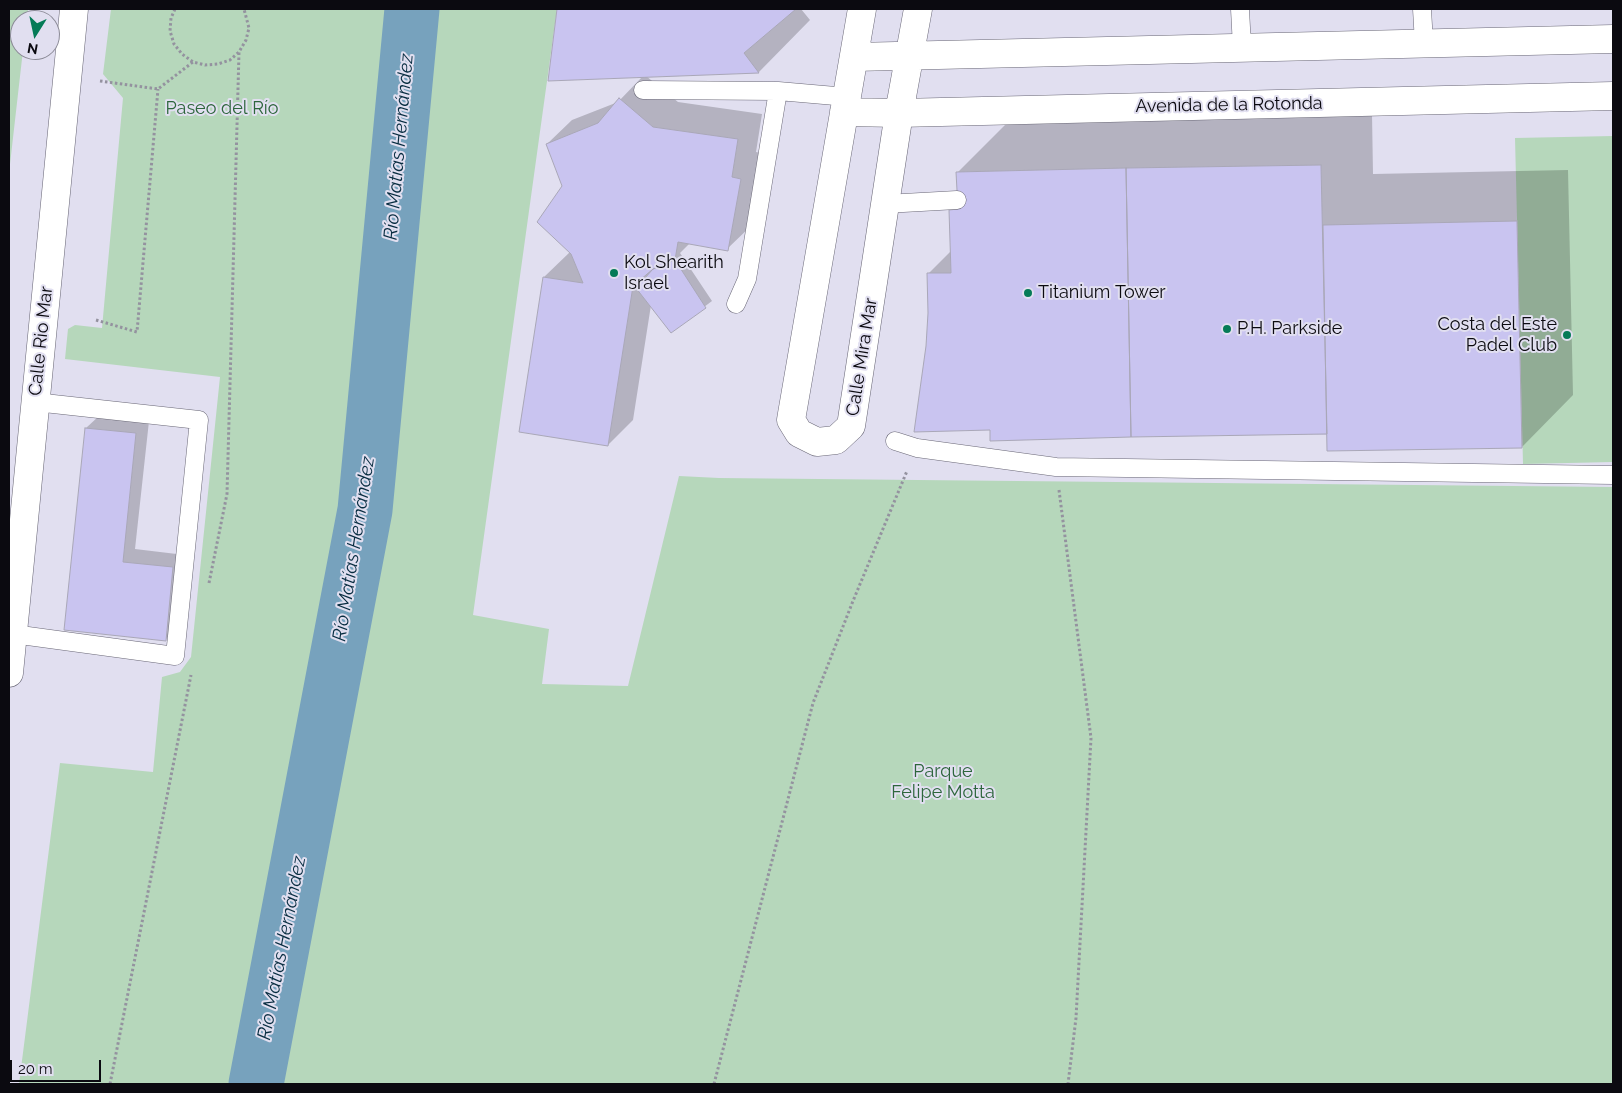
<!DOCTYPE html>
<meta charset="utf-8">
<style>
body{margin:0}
#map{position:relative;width:1622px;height:1093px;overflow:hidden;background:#e1dff0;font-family:Raleway,sans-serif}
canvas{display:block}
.frame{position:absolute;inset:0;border:10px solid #0b0a10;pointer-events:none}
.north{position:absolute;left:10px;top:10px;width:50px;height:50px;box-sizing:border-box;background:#e1dff0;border:1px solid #8b8a96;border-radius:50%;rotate:190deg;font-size:14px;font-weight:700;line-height:20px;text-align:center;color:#0b0a10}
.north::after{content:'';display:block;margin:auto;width:18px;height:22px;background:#057b57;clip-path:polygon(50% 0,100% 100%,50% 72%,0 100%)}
.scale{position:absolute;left:10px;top:1060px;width:91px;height:22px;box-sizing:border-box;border:2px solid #0b0a10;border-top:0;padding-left:6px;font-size:15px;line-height:18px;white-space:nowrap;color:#0b0a10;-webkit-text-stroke:4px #e1dff0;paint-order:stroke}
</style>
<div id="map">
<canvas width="1622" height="1093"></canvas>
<div class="frame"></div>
<div class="north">N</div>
<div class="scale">20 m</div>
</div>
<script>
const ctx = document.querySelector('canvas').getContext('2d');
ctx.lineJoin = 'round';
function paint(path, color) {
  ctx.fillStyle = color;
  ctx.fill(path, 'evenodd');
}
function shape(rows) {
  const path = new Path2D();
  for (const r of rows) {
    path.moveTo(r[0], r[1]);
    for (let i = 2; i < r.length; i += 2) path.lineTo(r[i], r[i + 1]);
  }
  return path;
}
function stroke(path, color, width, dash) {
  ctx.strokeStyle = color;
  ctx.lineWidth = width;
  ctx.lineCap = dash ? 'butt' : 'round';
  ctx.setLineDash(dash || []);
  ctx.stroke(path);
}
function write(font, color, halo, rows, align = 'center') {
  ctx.font = font + ' Raleway,sans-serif';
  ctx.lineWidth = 4;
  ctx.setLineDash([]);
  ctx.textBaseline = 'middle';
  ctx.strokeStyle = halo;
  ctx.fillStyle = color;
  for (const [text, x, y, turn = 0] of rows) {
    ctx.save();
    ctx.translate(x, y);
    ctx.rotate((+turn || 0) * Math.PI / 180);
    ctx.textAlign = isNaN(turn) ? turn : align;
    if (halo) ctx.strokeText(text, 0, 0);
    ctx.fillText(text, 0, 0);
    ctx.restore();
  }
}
const green = shape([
 [9,9,28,9,27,20,20,20,20,50,23,50,9,173],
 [111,9,557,9,473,615,549,629,542,684,628,686,679,476,719,478,1613,487,1613,1084,19,1084,60,763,153,772,162,677,180,672,191,657,220,377,65,359,68,329,75,325,102,328,123,98,103,74],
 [1613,136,1613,462,1523,464,1515,138]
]);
const shadow = shape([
 [559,9,801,9,810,20,759,72,646,76,678,102,762,114,756,152,765,154,752,225,727,249,690,243,680,253,712,301,672,331,651,305,633,420,608,445,544,277,570,252,564,186,547,144,572,120,618,102,643,76,549,80],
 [1372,114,1373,174,1568,170,1573,395,1522,447,1328,433,991,428,927,346,929,313,928,274,951,251,950,210,959,201,958,172,1009,121],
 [99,416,149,421,135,549,185,555,178,627,165,640,66,629,86,428]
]);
const river = shape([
 [256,1084,365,510,412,9]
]);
const building = shape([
 [557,9,796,9,744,53,759,73,548,81,557,9],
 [619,98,653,127,738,139,732,177,741,179,728,251,678,242,675,260,653,269,633,286,608,446,519,432,543,277,583,283,571,254,537,222,562,186,546,144,598,123,619,98],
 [1321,165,1327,434,1131,437,1126,168,1321,165],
 [1126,168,1131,437,990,441,990,430,914,432,926,346,928,313,927,273,951,273,949,210,958,209,956,172,1126,168],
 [1517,221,1522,448,1327,451,1323,225,1517,221],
 [675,260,706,308,671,333,636,288,653,269,675,260],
 [85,428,136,433,123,562,173,567,166,641,64,630,85,428]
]);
const path = shape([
 [175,9,171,18,170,31,174,44,182,54,193,62,205,65,218,64,230,60,239,52,246,40,249,28,244,9],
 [100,81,158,89,193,62],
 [96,320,137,332,158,89],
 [1059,490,1091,738,1076,1018,1068,1084],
 [209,583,227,494,239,52],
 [110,1084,191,675],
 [714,1084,813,703,853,601,907,471]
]);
const service = shape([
 [1240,9,1242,47],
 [1422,9,1424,43],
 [643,90,778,91,747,279,736,304],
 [778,91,847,97],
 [885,204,957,200],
 [895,441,917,448,1056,467,1613,475],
 [13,634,175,656,199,420,35,402]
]);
const minor = shape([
 [862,9,792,414,791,420,799,433,817,442,836,440,851,426,899,113,918,9],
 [854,57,1613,39],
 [844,112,899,113,1613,96],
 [9,673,74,9]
]);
const markers = [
 [614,273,5,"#057b57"],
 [1028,293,5,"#057b57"],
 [1227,329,5,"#057b57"],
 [1567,335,5,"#057b57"]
];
const streetNames = [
 ["Avenida de la Rotonda",1229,105,-1],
 ["Calle Rio Mar",41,341,-84],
 ["Calle Mira Mar",862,357,-81]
];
const parkNames = [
 ["Paseo del Río",222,109],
 ["Parque",943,772],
 ["Felipe Motta",943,793]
];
const poiNames = [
 ["Kol Shearith",624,263],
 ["Israel",624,284],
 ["Titanium Tower",1038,293],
 ["Costa del Este",1557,325,"right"],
 ["Padel Club",1557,346,"right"],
 ["P.H. Parkside",1237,329]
];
const waterNames = [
 ["Río Matías Hernández",399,147,-85],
 ["Río Matías Hernández",354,549,-81],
 ["Río Matías Hernández",282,948,-79]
];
paint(green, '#b6d7bb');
paint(shadow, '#0003');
stroke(river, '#77a2bd', 55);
paint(building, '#c9c4f0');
stroke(building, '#a9a7b7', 1);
stroke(service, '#696776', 19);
stroke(minor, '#696776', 29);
stroke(path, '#94929f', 3, [2.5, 2.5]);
stroke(service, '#fff', 18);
stroke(minor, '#fff', 28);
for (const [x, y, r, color] of markers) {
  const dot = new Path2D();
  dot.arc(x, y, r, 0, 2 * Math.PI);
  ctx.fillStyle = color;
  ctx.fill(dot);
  stroke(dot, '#e1dff0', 2);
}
write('18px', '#0b0a10', '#e1dff0', streetNames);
write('18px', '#2d663c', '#e1dff0', parkNames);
write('18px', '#0b0a10', '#e1dff0', poiNames, 'left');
write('italic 19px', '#072c40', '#e1dff0', waterNames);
</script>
